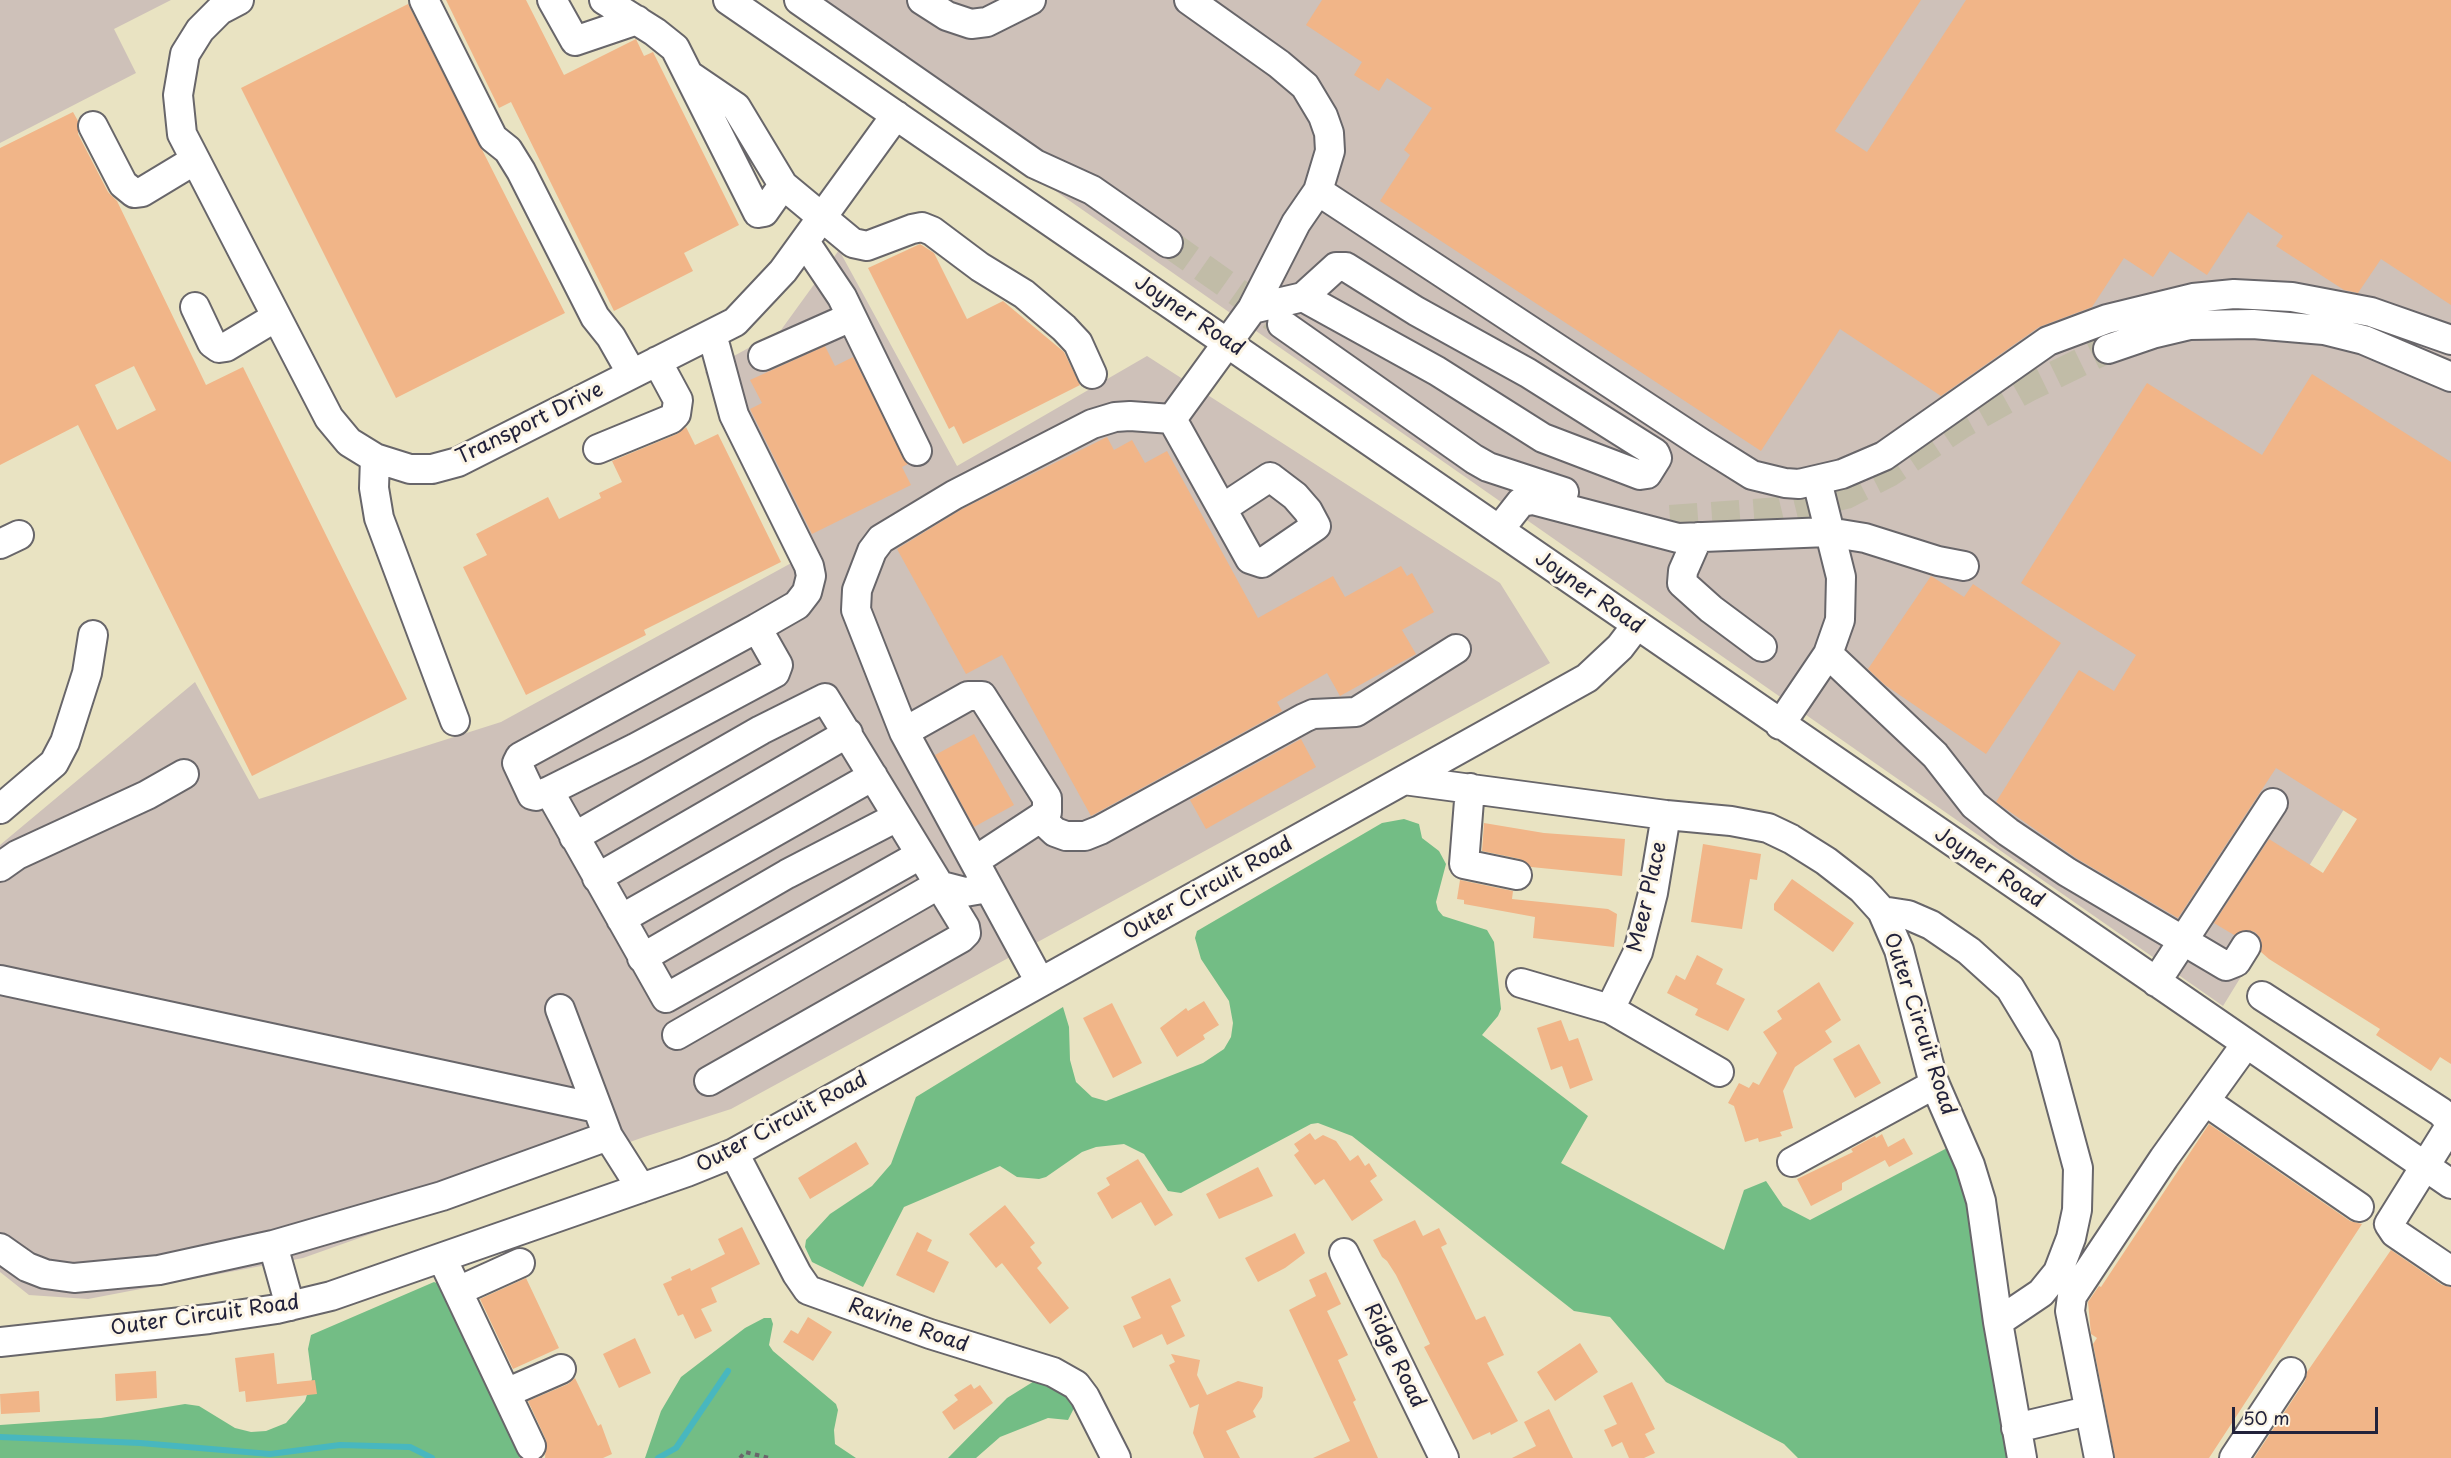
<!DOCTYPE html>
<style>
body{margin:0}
#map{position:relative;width:2451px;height:1458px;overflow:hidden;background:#e9e3c2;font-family:"Playpen Sans",sans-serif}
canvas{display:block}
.scale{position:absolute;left:2232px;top:1407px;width:146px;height:27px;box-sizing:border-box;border:3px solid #22223b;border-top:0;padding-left:8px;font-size:18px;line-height:21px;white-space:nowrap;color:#22223b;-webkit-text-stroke:4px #fcf5e5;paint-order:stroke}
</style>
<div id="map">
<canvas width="2451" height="1458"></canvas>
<div class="scale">50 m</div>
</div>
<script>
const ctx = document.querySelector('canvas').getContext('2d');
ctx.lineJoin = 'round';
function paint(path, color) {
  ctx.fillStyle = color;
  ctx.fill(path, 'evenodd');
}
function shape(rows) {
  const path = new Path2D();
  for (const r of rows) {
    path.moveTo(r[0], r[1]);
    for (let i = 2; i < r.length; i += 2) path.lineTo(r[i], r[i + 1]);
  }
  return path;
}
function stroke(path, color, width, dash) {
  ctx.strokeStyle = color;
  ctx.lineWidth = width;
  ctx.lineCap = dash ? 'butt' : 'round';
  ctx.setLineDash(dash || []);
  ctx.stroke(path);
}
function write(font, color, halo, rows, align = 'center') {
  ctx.font = font + ' "Playpen Sans",sans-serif';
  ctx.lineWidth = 6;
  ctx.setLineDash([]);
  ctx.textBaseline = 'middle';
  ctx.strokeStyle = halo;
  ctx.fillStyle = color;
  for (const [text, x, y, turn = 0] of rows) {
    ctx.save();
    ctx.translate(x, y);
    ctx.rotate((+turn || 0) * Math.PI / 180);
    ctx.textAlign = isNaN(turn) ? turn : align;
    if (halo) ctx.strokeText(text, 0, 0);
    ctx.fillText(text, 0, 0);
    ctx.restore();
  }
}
const industrial = shape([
 [0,0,171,0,114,29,136,73,0,143],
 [782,0,2451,0,2451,635,2223,1006],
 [839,250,957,466,1147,356,1500,583,1550,663,731,1109,644,1137,303,1258,88,1299,29,1295,0,1272,0,845,195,682,259,799,501,722,795,561,705,372,781,330]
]);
const forest = shape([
 [1404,819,1419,824,1422,838,1439,851,1446,864,1436,902,1438,910,1443,916,1487,930,1494,942,1501,1009,1498,1016,1482,1035,1588,1116,1561,1163,1724,1250,1744,1190,1766,1181,1783,1206,1810,1220,1949,1147,1975,1213,2012,1458,1798,1458,1784,1444,1666,1382,1610,1317,1574,1311,1352,1136,1318,1123,1311,1124,1181,1193,1168,1191,1144,1154,1124,1144,1096,1147,1082,1152,1046,1177,1039,1179,1017,1177,1000,1166,904,1207,863,1287,812,1262,805,1247,806,1240,830,1214,872,1186,891,1164,916,1097,1063,1007,1069,1027,1070,1060,1076,1082,1092,1097,1106,1101,1203,1063,1224,1049,1231,1037,1233,1023,1229,1001,1201,959,1195,938,1197,931,1382,823],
 [434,1282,439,1284,520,1458,0,1458,0,1425,101,1418,185,1404,199,1406,235,1428,251,1432,266,1431,286,1423,305,1401,312,1379,308,1349,311,1335],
 [764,1318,771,1318,773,1324,769,1345,773,1351,836,1404,838,1410,834,1430,835,1444,856,1458,645,1458,661,1411,681,1377,745,1328],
 [1036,1380,1044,1380,1068,1394,1074,1408,1068,1420,1048,1418,1000,1437,976,1458,948,1458,1007,1398]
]);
const stream = shape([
 [0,1437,140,1443,270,1454,340,1445,410,1447,432,1458],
 [658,1458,676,1448,728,1371]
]);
const building = shape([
 [446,0,526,0,564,75,636,39,644,56,653,52,739,225,684,253,693,271,614,311,511,102,499,108],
 [1322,0,1921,0,1835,131,1867,152,1966,0,2451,0,2451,305,2381,259,2358,293,2344,290,2276,246,2283,236,2248,212,2207,275,2170,251,2153,277,2124,258,2092,307,2039,327,1941,396,1840,329,1761,451,1380,201,1410,155,1404,150,1432,108,1387,78,1379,91,1354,75,1362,62,1306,25],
 [408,4,565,313,396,398,241,88],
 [73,112,78,121,78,134,108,192,117,201,206,385,243,367,407,699,252,776,78,425,0,465,0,148],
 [134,366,156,410,117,430,95,385],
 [920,244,934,253,967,319,1003,301,1064,352,1080,385,963,444,954,426,949,429,868,268],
 [825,346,835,366,853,357,908,464,902,467,911,485,812,534,750,409,762,403,750,380],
 [2312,374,2451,462,2451,1064,2440,1057,2431,1071,2376,1035,2380,1029,2269,959,2261,952,2261,939,2255,932,2246,930,2234,935,2214,923,2269,839,2323,873,2357,819,2276,768,2178,918,2076,858,1996,802,2079,670,2114,691,2136,655,2021,583,2147,383,2262,455],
 [686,427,695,445,718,434,781,562,644,630,646,635,526,695,463,567,487,555,476,534,548,497,559,519,601,498,599,493,622,482,612,461,677,434],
 [1107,437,1114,450,1132,440,1145,463,1167,451,1258,618,1333,576,1345,597,1401,566,1407,576,1412,573,1434,612,1402,630,1416,654,1340,696,1327,673,1277,702,1282,711,1091,816,1002,655,966,674,897,549,962,509],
 [1931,576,1964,597,1973,584,2061,643,1986,754,1885,685,1868,669],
 [974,734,1014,805,974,827,935,755],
 [1301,739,1316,767,1206,829,1190,800],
 [1484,823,1544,833,1625,839,1622,876,1531,867,1520,859,1482,851],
 [1703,844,1761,854,1757,880,1750,879,1742,929,1691,922],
 [1792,879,1854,923,1833,952,1774,910,1774,904],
 [1460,880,1513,891,1512,899,1608,909,1617,914,1614,947,1533,938,1535,917,1464,904,1464,900,1457,899],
 [1697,955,1723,969,1716,984,1745,999,1728,1031,1695,1015,1698,1009,1667,993,1676,975,1685,980],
 [1819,982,1841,1020,1825,1031,1832,1042,1795,1067,1783,1091,1793,1128,1780,1132,1782,1136,1759,1142,1758,1138,1745,1142,1734,1106,1728,1103,1739,1083,1749,1088,1753,1082,1759,1085,1777,1053,1763,1032,1782,1019,1777,1011],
 [1204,1001,1219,1025,1203,1035,1205,1039,1177,1057,1160,1028,1186,1008,1188,1011],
 [1112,1003,1142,1063,1113,1078,1083,1018],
 [1561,1020,1569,1041,1578,1038,1593,1080,1570,1089,1562,1066,1551,1070,1537,1028],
 [1859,1044,1881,1083,1855,1098,1833,1059],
 [2209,1124,2350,1221,2362,1224,2209,1458,2115,1458,2093,1344,2097,1338,2091,1334,2088,1302,2099,1286,2101,1287],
 [1310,1133,1315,1140,1323,1135,1336,1141,1350,1161,1358,1155,1365,1166,1369,1163,1377,1176,1370,1181,1383,1200,1352,1221,1324,1179,1315,1185,1294,1155,1299,1151,1294,1144],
 [1882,1134,1888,1147,1904,1138,1913,1154,1889,1167,1885,1160,1842,1183,1842,1190,1811,1206,1797,1179,1853,1152,1851,1149,1875,1136,1876,1138],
 [856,1142,869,1164,810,1199,798,1178],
 [1138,1159,1173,1215,1155,1226,1141,1202,1112,1219,1097,1193,1110,1185,1106,1178],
 [1258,1167,1273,1196,1219,1219,1206,1194],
 [1005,1205,1035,1243,1030,1247,1042,1263,1037,1268,1069,1308,1050,1324,1002,1263,996,1268,969,1234],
 [1415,1220,1423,1236,1439,1228,1447,1244,1441,1247,1476,1320,1485,1316,1504,1355,1487,1363,1518,1421,1491,1435,1490,1432,1473,1440,1424,1347,1430,1344,1396,1275,1387,1261,1382,1257,1373,1240],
 [742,1227,760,1264,711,1288,717,1302,701,1309,712,1331,695,1339,683,1314,678,1316,663,1284,672,1280,671,1277,690,1268,691,1271,725,1254,718,1239],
 [917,1232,932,1240,927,1251,949,1262,934,1293,896,1275],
 [1295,1233,1305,1253,1285,1268,1258,1282,1245,1258],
 [2391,1250,2442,1285,2451,1287,2451,1458,2254,1458,2305,1381,2307,1372],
 [1326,1272,1341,1304,1327,1311,1348,1355,1338,1360,1356,1400,1353,1402,1378,1458,1313,1458,1350,1441,1289,1310,1316,1296,1309,1280],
 [526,1278,559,1348,513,1369,480,1299],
 [1170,1278,1181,1301,1171,1306,1185,1336,1167,1345,1162,1334,1133,1348,1123,1326,1141,1318,1131,1297],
 [808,1317,832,1332,813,1361,783,1342,791,1330,798,1334],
 [635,1338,651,1373,619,1388,603,1354],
 [1580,1343,1598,1372,1555,1401,1537,1372],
 [274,1353,277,1384,315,1380,317,1394,246,1402,245,1391,239,1392,235,1358],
 [1171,1354,1200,1360,1197,1375,1207,1395,1238,1381,1263,1387,1262,1397,1253,1411,1256,1417,1226,1431,1240,1458,1204,1458,1193,1433,1199,1404,1190,1408,1169,1365,1175,1362],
 [156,1371,157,1398,116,1401,115,1374],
 [575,1378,598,1426,601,1424,612,1454,603,1458,545,1458,546,1440,528,1401,568,1384],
 [1632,1382,1655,1429,1645,1434,1655,1453,1644,1458,1629,1458,1622,1442,1612,1447,1604,1430,1617,1424,1603,1396],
 [971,1384,974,1389,980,1385,993,1403,954,1430,942,1412,958,1400,954,1395],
 [39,1391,40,1412,1,1414,0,1394],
 [1549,1409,1573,1458,1512,1458,1536,1446,1524,1422]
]);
const minorTunnel = shape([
 [1168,243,1274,318],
 [1670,519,1779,511,1846,495,1889,473,1961,425,2028,388,2108,349]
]);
const path = shape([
 [740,1458,745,1452,769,1458]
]);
const minor = shape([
 [239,0,220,10,200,30,185,54,178,95,182,134,329,418,349,442,375,458,410,469,432,469,458,462,735,322,783,271,896,115],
 [424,0,493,138,508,150,521,171,595,317,611,337,632,374],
 [552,0,575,41,637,20],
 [604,0,655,32,675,48,758,213,764,212,783,185],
 [728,0,2451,1184],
 [799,0,1035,164,1092,190,1168,243],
 [922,0,947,16,971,24,987,22,1031,0],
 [689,75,736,107,783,185,853,243,867,246,912,229,922,227,932,231,980,267,1024,294,1064,328,1078,343,1092,374],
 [93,126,123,184,134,193,142,192,195,160],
 [1318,191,1701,443,1752,475,1785,483,1799,484,1842,474,1884,456,2048,341,2107,319,2193,298,2234,294,2292,297,2371,312,2451,340],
 [805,242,842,297,917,451],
 [195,307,212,343,219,348,226,347,276,317],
 [1252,309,1303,297,1336,267,1346,267,1416,311,1528,373,1655,453,1657,458,1647,474,1640,475,1543,438,1437,371,1303,297],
 [1282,324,1474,459,1488,467,1564,492],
 [712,334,734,415,809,566,811,576,807,592,797,605,757,628,520,757,517,763,532,795,536,796,549,791,635,748,775,673,778,665,757,628],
 [2108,349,2152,334,2190,325,2253,324,2324,330,2364,340,2451,377],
 [763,356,851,317],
 [1172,419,1252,309,1296,223,1318,191,1330,151,1329,133,1323,116,1305,86,1279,64,1189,0],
 [1172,419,1250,559,1262,563,1316,526,1308,511,1295,496,1270,477,1223,508],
 [598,449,671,419,676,414,678,400,657,361],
 [375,458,374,488,379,518,455,721],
 [1499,530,1521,502,1533,500,1678,538,1828,532,1865,538,1938,561,1964,566],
 [1698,537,1683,571,1682,583,1711,609,1762,647],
 [0,544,19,535],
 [1828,654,1935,755,1974,805,2008,832,2067,872,2226,966,2236,962,2246,946],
 [1780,725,1828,654,1840,620,1841,577,1817,481],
 [904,732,968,696,982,696,1047,798,1047,812,1040,818,976,860],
 [1404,780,1666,815,1731,821,1768,828,1791,839,1826,861,1862,889,1882,911,1899,950,1933,1080,1970,1165,1981,1201,1998,1322,2022,1458],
 [1470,788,1464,864,1517,875],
 [549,791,666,998,920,855],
 [0,809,54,763,65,742,87,673,93,635],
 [1040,818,1055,832,1066,836,1085,836,1100,830,1304,718,1313,714,1356,712,1456,649],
 [574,837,761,730,825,698,965,927,966,933,961,938,709,1081],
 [0,867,17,855,147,795,184,774],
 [597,878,848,733],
 [1882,911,1908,915,1931,925,1969,951,2010,988,2045,1046,2078,1168,2077,1210,2071,1238,2058,1272,2041,1293,1998,1322],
 [621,919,873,776],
 [642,958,787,874,897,817],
 [0,980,597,1108],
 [1040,982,904,732,856,610,857,590,872,551,881,539,954,495,1092,424,1115,417,1130,416,1172,419],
 [2156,982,2273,803],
 [1521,983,1610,1009,1719,1072],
 [2262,996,2441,1112,2449,1121,2447,1131,2389,1224,2395,1233,2451,1271],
 [560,1009,608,1136,641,1188],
 [1610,1009,1638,952,1653,893,1666,815],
 [677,1035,938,885,965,892,988,888],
 [2205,1101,2359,1207],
 [734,1153,797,1274,808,1290,930,1334,1053,1372,1076,1385,1085,1397,1116,1458],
 [1792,1162,1935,1084],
 [273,1245,290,1306],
 [0,1248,27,1267,45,1274,74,1278,159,1270,273,1245,442,1196,608,1136],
 [1344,1253,1444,1458],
 [442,1258,531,1446],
 [458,1291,520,1263],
 [0,1342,209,1319,277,1309,331,1296,687,1172,734,1153,1587,678,1620,647,1636,626],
 [506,1393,561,1369],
 [2016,1428,2088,1411],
 [2099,1458,2070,1311,2072,1296,2164,1158,2246,1044],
 [2234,1458,2291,1372]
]);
const streetNames = [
 ["Joyner Road",1189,316,34],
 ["Transport Drive",530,424,-26],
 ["Joyner Road",1589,593,35],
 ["Joyner Road",1989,868,34],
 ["Outer Circuit Road",1208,889,-29],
 ["Meer Place",1648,897,-77],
 ["Outer Circuit Road",1919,1024,72],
 ["Outer Circuit Road",782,1123,-28],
 ["Outer Circuit Road",205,1316,-8],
 ["Ravine Road",908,1326,19],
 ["Ridge Road",1394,1356,64]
];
paint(industrial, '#cec1b9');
paint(forest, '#73bd85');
stroke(stream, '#48b7bf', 6);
paint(building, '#f1b588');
stroke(minorTunnel, '#c1bca7', 28, [28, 14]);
stroke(minor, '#68666a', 32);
stroke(path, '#68666a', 4, [4.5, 4.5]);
stroke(minor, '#fff', 28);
write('21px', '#22223b', '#fcf5e5', streetNames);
</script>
